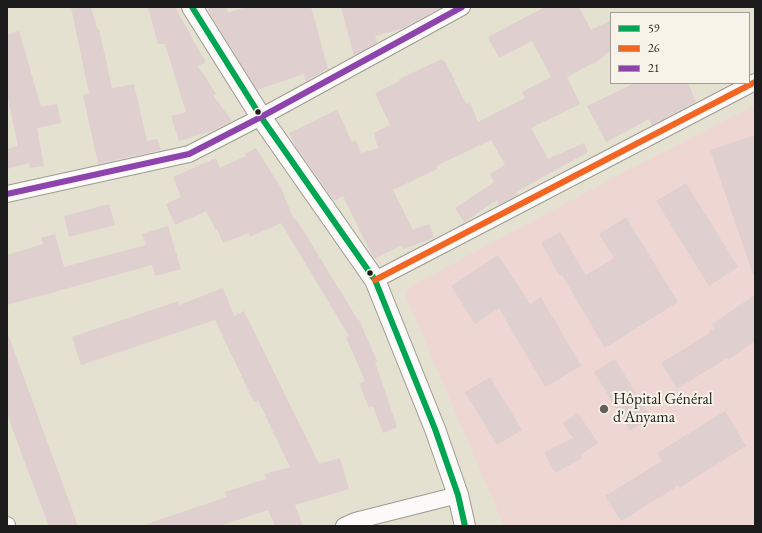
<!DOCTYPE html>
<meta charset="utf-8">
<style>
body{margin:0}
#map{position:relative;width:762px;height:533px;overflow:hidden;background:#e4e1d1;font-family:"EB Garamond",serif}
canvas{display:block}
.frame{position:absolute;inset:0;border:8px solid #1c1c1c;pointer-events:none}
.legend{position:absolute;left:610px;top:12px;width:140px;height:72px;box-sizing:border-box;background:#f7f3e8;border:1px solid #9f9d96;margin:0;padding:5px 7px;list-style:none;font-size:12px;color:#1c1c1c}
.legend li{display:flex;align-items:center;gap:8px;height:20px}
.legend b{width:20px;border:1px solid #9f9d96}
</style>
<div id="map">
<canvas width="762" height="533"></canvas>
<div class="frame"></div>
<ul class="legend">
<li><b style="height:5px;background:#00a651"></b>59</li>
<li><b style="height:5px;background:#f26522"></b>26</li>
<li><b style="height:5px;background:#8e44ad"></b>21</li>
</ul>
</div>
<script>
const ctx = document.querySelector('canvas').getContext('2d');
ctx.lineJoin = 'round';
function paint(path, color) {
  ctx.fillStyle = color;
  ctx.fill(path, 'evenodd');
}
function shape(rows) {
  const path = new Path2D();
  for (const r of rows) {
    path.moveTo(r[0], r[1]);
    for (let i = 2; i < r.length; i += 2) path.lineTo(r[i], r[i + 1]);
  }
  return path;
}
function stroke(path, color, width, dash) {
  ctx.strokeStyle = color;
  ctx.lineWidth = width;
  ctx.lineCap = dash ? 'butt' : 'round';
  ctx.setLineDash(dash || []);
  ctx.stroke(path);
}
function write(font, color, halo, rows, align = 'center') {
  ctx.font = font + ' "EB Garamond",serif';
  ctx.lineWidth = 4;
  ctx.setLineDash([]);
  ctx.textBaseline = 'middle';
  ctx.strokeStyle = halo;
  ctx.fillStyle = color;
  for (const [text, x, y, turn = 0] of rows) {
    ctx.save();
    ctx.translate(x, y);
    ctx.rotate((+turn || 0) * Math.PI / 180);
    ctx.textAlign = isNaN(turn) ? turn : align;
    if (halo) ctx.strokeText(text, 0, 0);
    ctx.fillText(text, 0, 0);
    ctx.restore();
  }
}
const built = shape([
 [755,105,755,526,504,526,404,292,411,286,630,169]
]);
const building = shape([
 [71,7,91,7,97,29,99,29,112,88,134,84,147,141,157,139,161,150,98,164,83,95,89,93],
 [148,7,175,7,206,63,198,66,216,94,213,95,232,121,212,131,179,141,171,116,186,112,165,44,158,44],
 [208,7,226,7,228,13,246,7,311,7,328,69,323,71,323,72,306,81,304,74,257,90,210,14],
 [341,7,442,7,404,28,375,36,377,43,354,56],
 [545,7,579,7,591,30,611,20,611,50,594,64,593,63,567,77,580,104,531,128,548,159,584,143,588,152,516,192,518,195,499,205,497,200,464,222,455,208,494,182,490,174,505,165,491,140,436,166,437,169,393,190,413,230,429,224,434,238,403,249,402,245,374,259,343,196,334,201,296,147,289,133,337,110,352,142,356,140,361,153,378,148,374,133,390,125,375,93,400,81,399,79,442,59,444,62,445,61,466,104,470,102,478,122,525,98,522,92,551,77,532,41,499,58,488,37],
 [19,31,41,107,57,104,61,123,37,128,44,166,30,168,29,163,7,169,7,149,18,146,7,95,7,35],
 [635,83,688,83,696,102,652,125,649,119,606,142,587,106],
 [755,135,755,274,753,274,710,150],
 [256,148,281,188,294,220,296,219,358,320,359,320,377,361,375,362,397,427,383,433,373,406,369,408,359,383,365,381,346,337,349,336,281,223,250,237,248,233,223,243,217,229,216,230,206,211,175,225,166,204,181,197,173,177,216,158,220,168,246,156,245,154],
 [686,183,738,267,709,286,656,201],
 [109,204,115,225,69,237,64,216],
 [626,217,678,302,605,348,562,275,560,276,541,243,560,232,586,275,614,258,599,234],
 [168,226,181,269,155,276,152,265,7,305,7,255,43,244,41,238,55,234,64,267,146,245,142,234],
 [498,255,530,304,541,297,581,366,545,387,499,308,475,324,451,286],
 [223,288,234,316,244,311,319,464,340,458,349,489,295,505,303,526,275,526,268,510,220,526,148,526,147,524,227,497,225,492,266,479,264,474,290,467,258,400,254,402,215,320,81,365,72,337,178,301,179,305],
 [755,295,755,341,728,360,727,358,677,389,661,363,710,333,709,332,715,328,712,324],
 [7,337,9,337,78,526,49,526,23,458,7,413],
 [615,359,651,418,630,431,594,372],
 [490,377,522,430,497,445,465,392],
 [725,411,746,446,679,488,678,486,621,521,605,496,662,461,657,453],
 [578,413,598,443,580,455,582,458,555,473,544,452,573,438,563,423]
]);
const minor = shape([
 [7,194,189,154,261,117,462,7],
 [375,280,755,82],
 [7,525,7,526],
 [344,526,355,521,458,495]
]);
const tertiary = shape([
 [192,7,261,117,375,280,435,429,458,495,465,526]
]);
const bus1 = shape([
 [192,7,261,117,375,280,435,429,458,495,465,526]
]);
const bus2 = shape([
 [375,280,755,82]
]);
const bus3 = shape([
 [7,194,189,154,261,117,462,7]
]);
const markers = [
 [258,112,3.5,"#1c1c1c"],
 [370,273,3.5,"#1c1c1c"],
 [604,409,5,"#62615b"]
];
const poiNames = [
 ["Hôpital Général",613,400],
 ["d'Anyama",613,418]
];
paint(built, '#eed7d3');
paint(building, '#dfcfcf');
stroke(minor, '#9c9a91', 18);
stroke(tertiary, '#9c9a91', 22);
stroke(minor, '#fbfaf8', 16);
stroke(tertiary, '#fbfaf8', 20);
stroke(bus1, '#00a651', 6);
stroke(bus2, '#f26522', 6);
stroke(bus3, '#8e44ad', 6);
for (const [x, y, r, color] of markers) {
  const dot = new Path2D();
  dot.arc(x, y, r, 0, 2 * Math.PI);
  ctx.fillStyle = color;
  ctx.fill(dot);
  stroke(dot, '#f7f3e8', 1.5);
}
write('16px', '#1c1c1c', '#f7f3e8', poiNames, 'left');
</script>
